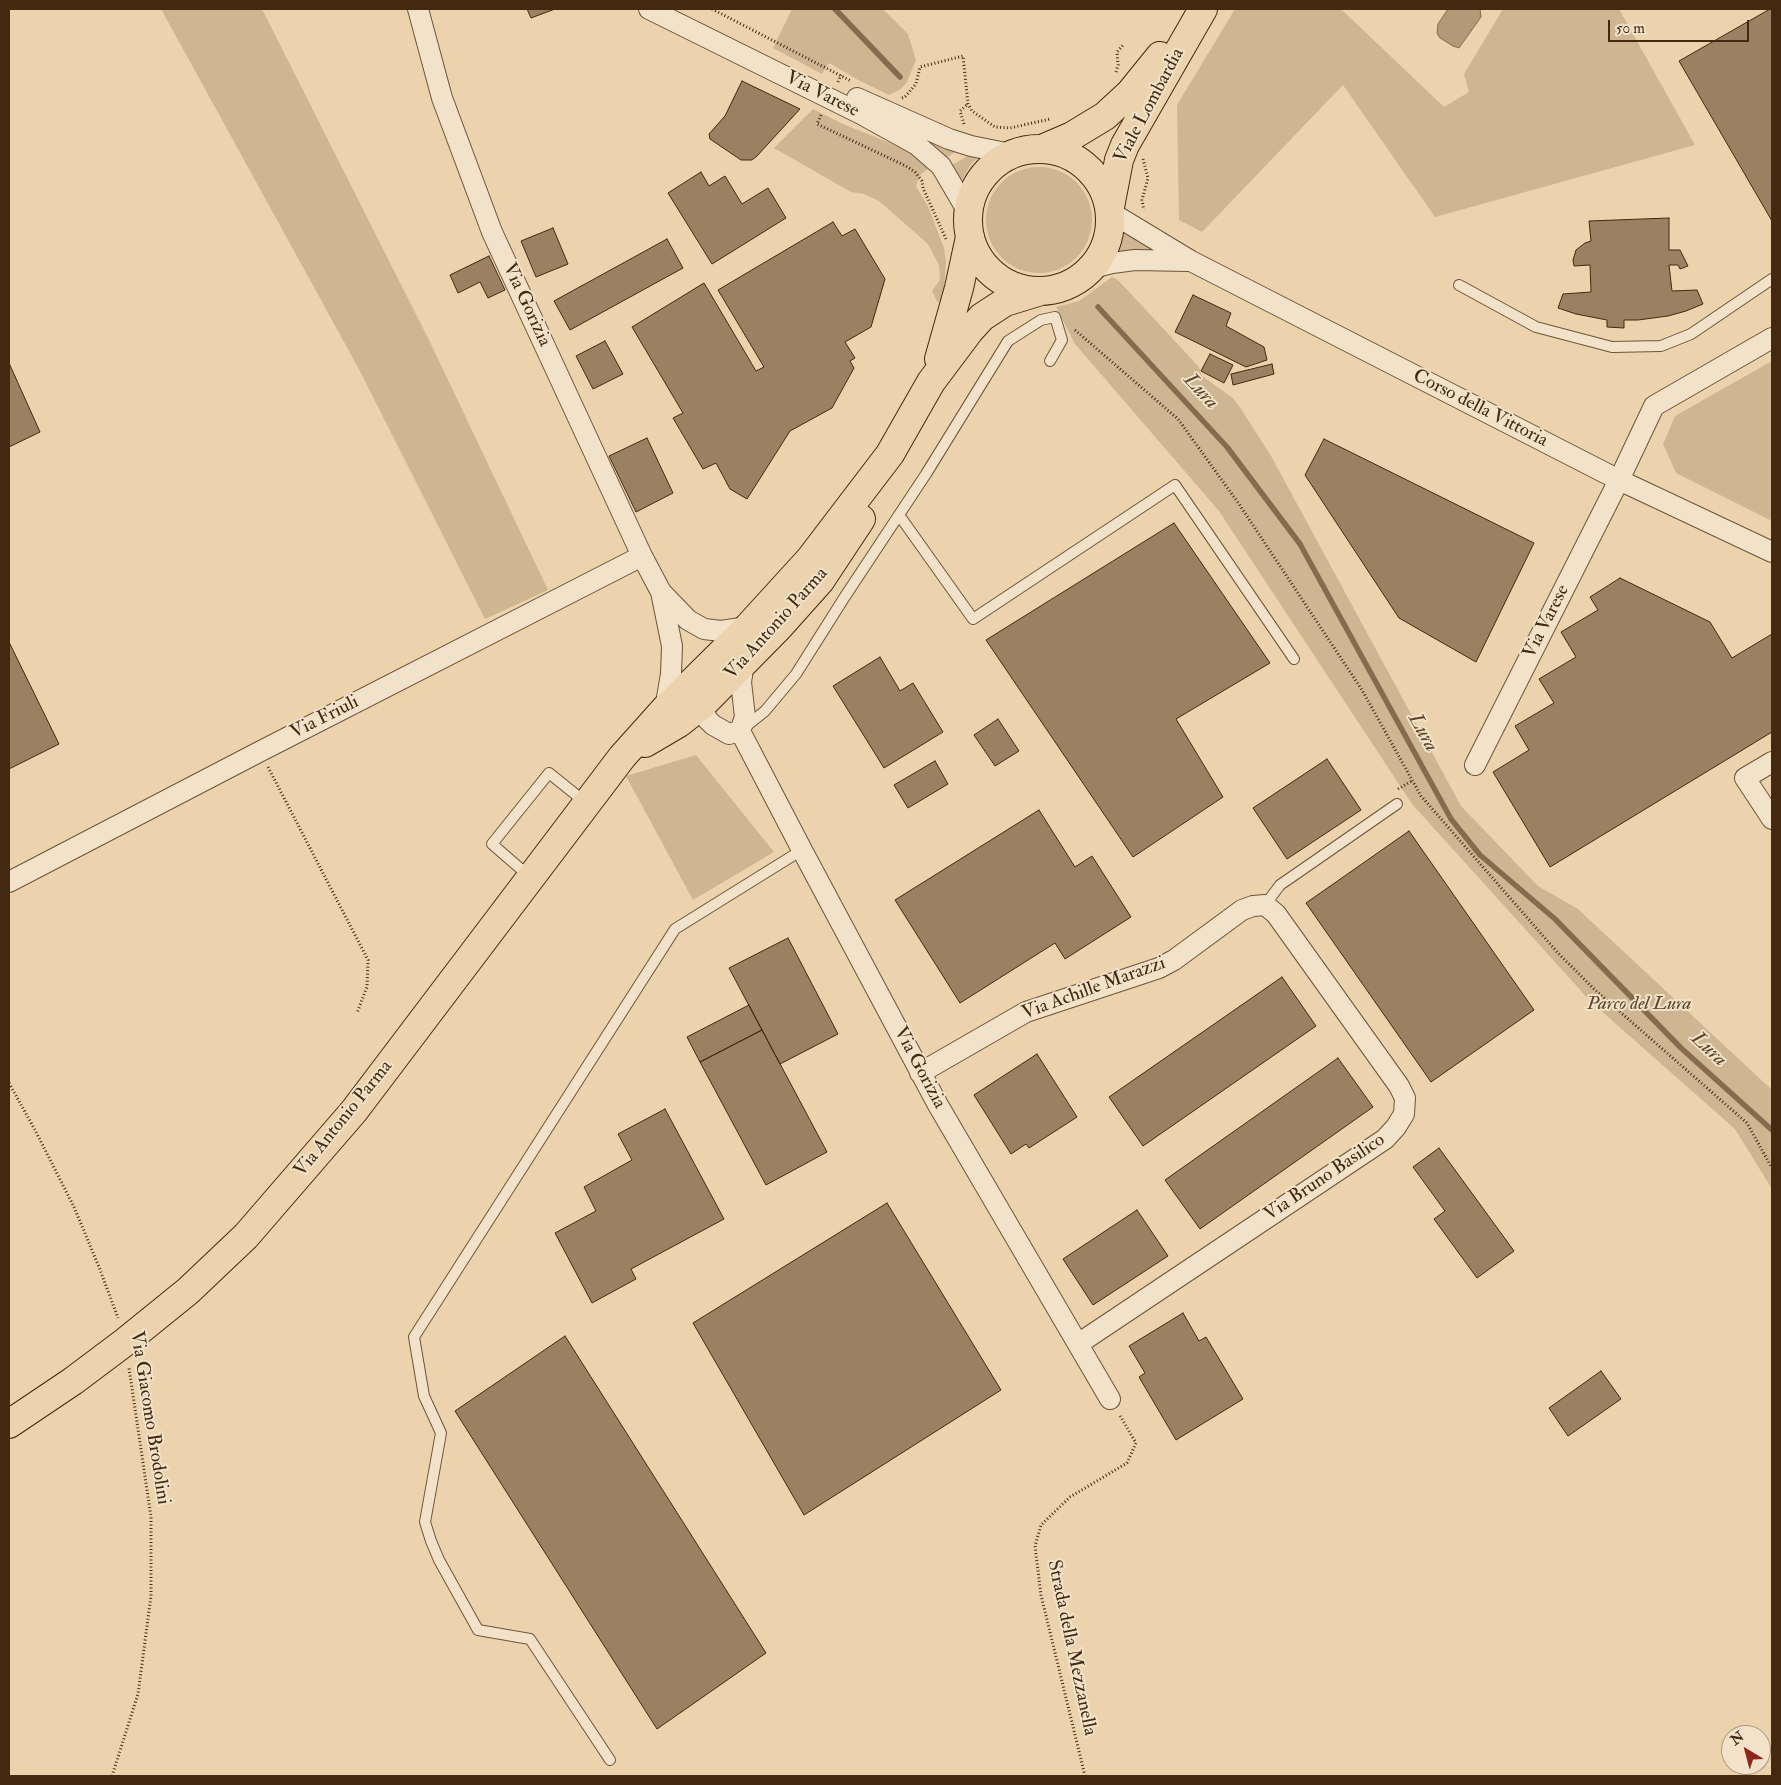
<!DOCTYPE html>
<style>
body{margin:0}
#map{position:relative;width:1781px;height:1785px;overflow:hidden;background:#ecd3ae;font-family:"IM FELL Double Pica",serif}
canvas{display:block}
.frame{position:absolute;inset:0;border:10px solid #42290f;pointer-events:none}
.north{position:absolute;left:1721px;top:1725px;width:50px;height:50px;box-sizing:border-box;background:#f3e2ca;border:1px solid #ac987f;border-radius:50%;rotate:323deg;font-size:14px;font-weight:700;line-height:20px;text-align:center;color:#42290f}
.north::after{content:'';display:block;margin:auto;width:18px;height:22px;background:#8f2418;clip-path:polygon(50% 0,100% 100%,50% 72%,0 100%)}
.scale{position:absolute;left:1608px;top:20px;width:141px;height:22px;box-sizing:border-box;border:2px solid #42290f;border-top:0;padding-left:6px;font-size:15px;line-height:18px;white-space:nowrap;color:#42290f;-webkit-text-stroke:4px #f3e2ca;paint-order:stroke}
</style>
<div id="map">
<canvas width="1781" height="1785"></canvas>
<div class="frame"></div>
<div class="north">N</div>
<div class="scale">50 m</div>
</div>
<script>
const ctx = document.querySelector('canvas').getContext('2d');
ctx.lineJoin = 'round';
function paint(path, color) {
  ctx.fillStyle = color;
  ctx.fill(path, 'evenodd');
}
function shape(rows) {
  const path = new Path2D();
  for (const r of rows) {
    if (r.length === 3) {
      path.moveTo(r[0] + r[2], r[1]);
      path.arc(r[0], r[1], r[2], 0, 2 * Math.PI);
      continue;
    }
    path.moveTo(r[0], r[1]);
    for (let i = 2; i < r.length; i += 2) path.lineTo(r[i], r[i + 1]);
  }
  return path;
}
function stroke(path, color, width, dash) {
  ctx.strokeStyle = color;
  ctx.lineWidth = width;
  ctx.lineCap = dash ? 'butt' : 'round';
  ctx.setLineDash(dash || []);
  ctx.stroke(path);
}
function write(font, color, halo, rows, align = 'center') {
  ctx.font = font + ' "IM FELL Double Pica",serif';
  ctx.lineWidth = 4;
  ctx.setLineDash([]);
  ctx.textBaseline = 'middle';
  ctx.strokeStyle = halo;
  ctx.fillStyle = color;
  for (const [text, x, y, turn = 0] of rows) {
    ctx.save();
    ctx.translate(x, y);
    ctx.rotate((+turn || 0) * Math.PI / 180);
    ctx.textAlign = isNaN(turn) ? turn : align;
    if (halo) ctx.strokeText(text, 0, 0);
    ctx.fillText(text, 0, 0);
    ctx.restore();
  }
}
const green = shape([
 [161,9,262,9,430,342,548,590,485,619,360,371],
 [792,9,883,9,908,34,916,60,907,82,901,89,889,95,858,80,829,63,822,74,773,48],
 [1235,9,1341,9,1444,107,1469,92,1464,74,1503,9,1619,9,1695,145,1435,217,1343,85,1202,232,1179,220,1177,105],
 [813,109,843,124,905,149,929,168,920,175,916,186,928,206,944,248,946,263,944,292,938,303,932,291,940,280,939,265,928,244,879,201,864,194,851,192,774,148],
 [889,119,957,151,946,158],
 [971,154,979,157,971,164,962,180,952,165],
 [1039,220,53],
 [1124,232,1154,249,1152,251,1118,252],
 [1112,277,1118,280,1199,367,1202,376,1233,398,1241,409,1271,456,1461,806,1538,886,1578,909,1772,1090,1772,1189,1735,1129,1591,1002,1412,804,1219,511,1075,344,1056,307,1079,301],
 [1772,361,1772,521,1676,473,1663,444,1675,416],
 [696,755,774,852,693,900,626,776]
]);
const water = shape([
 [1448,9,1480,9,1481,17,1459,48,1453,46,1440,38,1437,33,1438,24,1448,9]
]);
const stream = shape([
 [835,9,900,77],
 [1098,307,1227,447,1300,544,1451,819,1480,855,1555,919,1681,1048,1772,1130]
]);
const building = shape([
 [527,9,555,9,531,18,527,9],
 [1770,9,1772,9,1772,221,1679,61,1770,9],
 [742,81,800,109,757,156,752,160,741,160,710,139,709,134,725,116,742,81],
 [701,172,709,186,725,176,742,204,768,188,786,218,712,264,668,193,701,172],
 [1669,218,1669,250,1680,250,1688,266,1680,269,1678,265,1669,265,1672,291,1697,290,1703,304,1686,311,1668,316,1638,320,1624,320,1624,328,1607,327,1607,320,1576,314,1558,308,1563,294,1591,292,1590,265,1574,266,1573,260,1576,250,1585,243,1591,241,1589,221,1669,218],
 [833,222,842,236,855,229,885,279,871,327,845,342,855,358,850,361,854,368,832,408,790,431,747,499,730,489,716,463,703,469,673,418,683,413,632,327,704,283,756,371,764,367,718,290,833,222],
 [553,228,568,264,536,277,521,241,553,228],
 [667,239,683,268,570,330,554,301,667,239],
 [489,256,505,290,488,298,480,282,458,293,450,275,489,256],
 [1193,295,1231,313,1226,326,1264,347,1267,360,1246,367,1175,332,1193,295],
 [605,341,623,374,593,389,576,356,605,341],
 [1210,354,1233,365,1224,383,1201,371,1210,354],
 [9,363,40,432,9,447,9,363],
 [1272,364,1274,374,1233,385,1231,374,1272,364],
 [647,438,673,493,636,512,609,456,647,438],
 [1324,439,1534,543,1476,662,1399,618,1305,475,1324,439],
 [1174,523,1270,663,1176,719,1223,797,1133,857,986,640,1174,523],
 [1620,578,1710,622,1732,658,1772,634,1772,732,1550,867,1493,772,1529,750,1515,726,1554,703,1539,679,1576,657,1561,632,1598,610,1590,597,1620,578],
 [9,642,59,744,9,769,9,642],
 [880,657,900,691,913,683,943,732,884,768,833,686,880,657],
 [998,719,1019,751,995,766,974,735,998,719],
 [1327,759,1361,810,1287,859,1253,808,1327,759],
 [935,761,948,784,908,808,894,785,935,761],
 [1039,810,1075,867,1092,856,1131,917,1065,959,1055,943,960,1003,895,900,1039,810],
 [1409,831,1534,1010,1431,1082,1306,903,1409,831],
 [788,938,838,1034,780,1064,729,968,788,938],
 [1282,977,1316,1026,1143,1146,1109,1097,1282,977],
 [749,1005,762,1030,700,1062,687,1037,749,1005],
 [762,1030,827,1152,766,1185,700,1062,762,1030],
 [1037,1054,1077,1117,1029,1148,1026,1144,1011,1154,974,1095,1037,1054],
 [1338,1058,1373,1107,1200,1229,1165,1180,1338,1058],
 [665,1109,724,1219,631,1269,636,1279,592,1303,555,1233,596,1211,584,1187,632,1160,618,1134,665,1109],
 [1439,1148,1514,1251,1477,1278,1434,1219,1445,1211,1413,1167,1439,1148],
 [887,1203,1001,1390,804,1515,693,1323,887,1203],
 [1137,1210,1168,1256,1093,1305,1063,1259,1137,1210],
 [1183,1313,1199,1341,1206,1337,1243,1399,1176,1440,1139,1377,1145,1373,1129,1346,1183,1313],
 [565,1336,766,1653,657,1729,455,1411,565,1336],
 [1601,1371,1621,1399,1568,1436,1549,1408,1601,1371]
]);
const path = shape([
 [712,9,851,81],
 [1116,72,1118,65,1117,52,1123,45],
 [838,82,841,75],
 [902,98,905,97,916,84,920,67,963,56,968,104,972,111,995,127,1010,128,1050,119],
 [821,115,817,124,906,166,915,172,922,181,923,188,946,239],
 [964,124,960,111,968,104],
 [1143,159,1148,178,1142,200,1144,210],
 [1075,330,1178,419,1239,504,1362,690,1421,796,1558,953,1595,990,1747,1123,1772,1168],
 [268,767,368,960,367,987,357,1013],
 [1398,789,1412,781],
 [9,1083,35,1130,74,1207,99,1267,118,1318],
 [112,1776,138,1694,151,1596,151,1517,129,1368],
 [1085,1776,1041,1595,1035,1546,1041,1525,1070,1497,1127,1463,1136,1443,1119,1414]
]);
const lane = shape([
 [1459,285,1536,327,1612,347,1661,346,1691,334,1772,279],
 [899,515,973,619,1175,485,1294,659],
 [745,727,765,711,796,674,844,598,926,474,1008,341,1041,320,1055,317,1062,340,1050,361],
 [530,877,492,844,549,773,585,802],
 [1265,905,1280,885,1397,804],
 [610,1760,530,1639,478,1630,439,1560,431,1541,425,1522,441,1433,424,1396,414,1337,675,929,802,850]
]);
const street = shape([
 [418,9,442,98,492,232,642,556,661,592,672,646,671,674,665,709],
 [649,9,861,114,917,145,941,166,968,212],
 [857,98,949,139,971,146,1011,154],
 [1110,212,1191,261,1619,480,1772,552],
 [1092,268,1112,263,1135,260,1189,261],
 [661,592,688,620,704,629,721,631,748,627,746,632],
 [704,692,702,705,707,719,713,725,729,734,740,731,745,717,741,682,744,663],
 [740,731,802,850,938,1105,1110,1399],
 [1772,762,1745,778,1772,819],
 [1475,765,1619,480,1654,406,1772,338],
 [9,882,259,752,642,556],
 [920,1073,1026,1012,1159,968,1174,960,1242,910,1253,906,1265,905,1276,914,1399,1086,1405,1098,1404,1114,1396,1127,1385,1139,1078,1344]
]);
const primary = shape([
 [1044,148,1072,136,1105,116,1130,93,1160,56],
 [1039,220,71],
 [1110,207,1119,160,1125,145,1203,9],
 [939,359,959,288,970,237],
 [645,743,679,723,702,705,778,628,820,581,861,519],
 [9,1424,73,1381,125,1342,188,1291,246,1236,354,1111,622,757,665,709,748,627,810,559,890,454,931,382,970,330,982,317,1005,302,1041,291]
]);
const streetNames = [
 ["Via Varese",822,95,27],
 ["Viale Lombardia",1150,106,-62],
 ["Via Gorizia",526,305,65],
 ["Corso della Vittoria",1480,409,27],
 ["Via Varese",1547,622,-63],
 ["Via Antonio Parma",777,624,-48],
 ["Via Friuli",325,718,-27],
 ["Via Achille Marazzi",1094,989,-20],
 ["Via Gorizia",919,1068,62],
 ["Via Antonio Parma",344,1119,-51],
 ["Via Bruno Basilico",1325,1178,-34],
 ["Via Giacomo Brodolini",149,1418,81],
 ["Strada della Mezzanella",1071,1648,78]
];
const parkNames = [
 ["Parco del Lura",1639,1005]
];
const waterNames = [
 ["Lura",1200,392,47],
 ["Lura",1422,733,61],
 ["Lura",1708,1050,43]
];
paint(green, '#cfb693');
paint(water, '#b29978');
stroke(water, '#856c4e', 1);
stroke(stream, '#856c4e', 5.5);
paint(building, '#9a8162');
stroke(building, '#42290f', 1);
stroke(lane, '#6c5437', 12);
stroke(street, '#6c5437', 22);
stroke(primary, '#42290f', 30);
stroke(path, '#42290f', 3, [1, 2.5]);
stroke(lane, '#f3e2ca', 10);
stroke(street, '#f3e2ca', 20);
stroke(primary, '#ecd3ae', 28);
write('19px', '#42290f', '#f3e2ca', streetNames);
write('italic 19px', '#5e4529', '#f3e2ca', parkNames);
write('italic 20px', '#5e4529', '#f3e2ca', waterNames);
</script>
